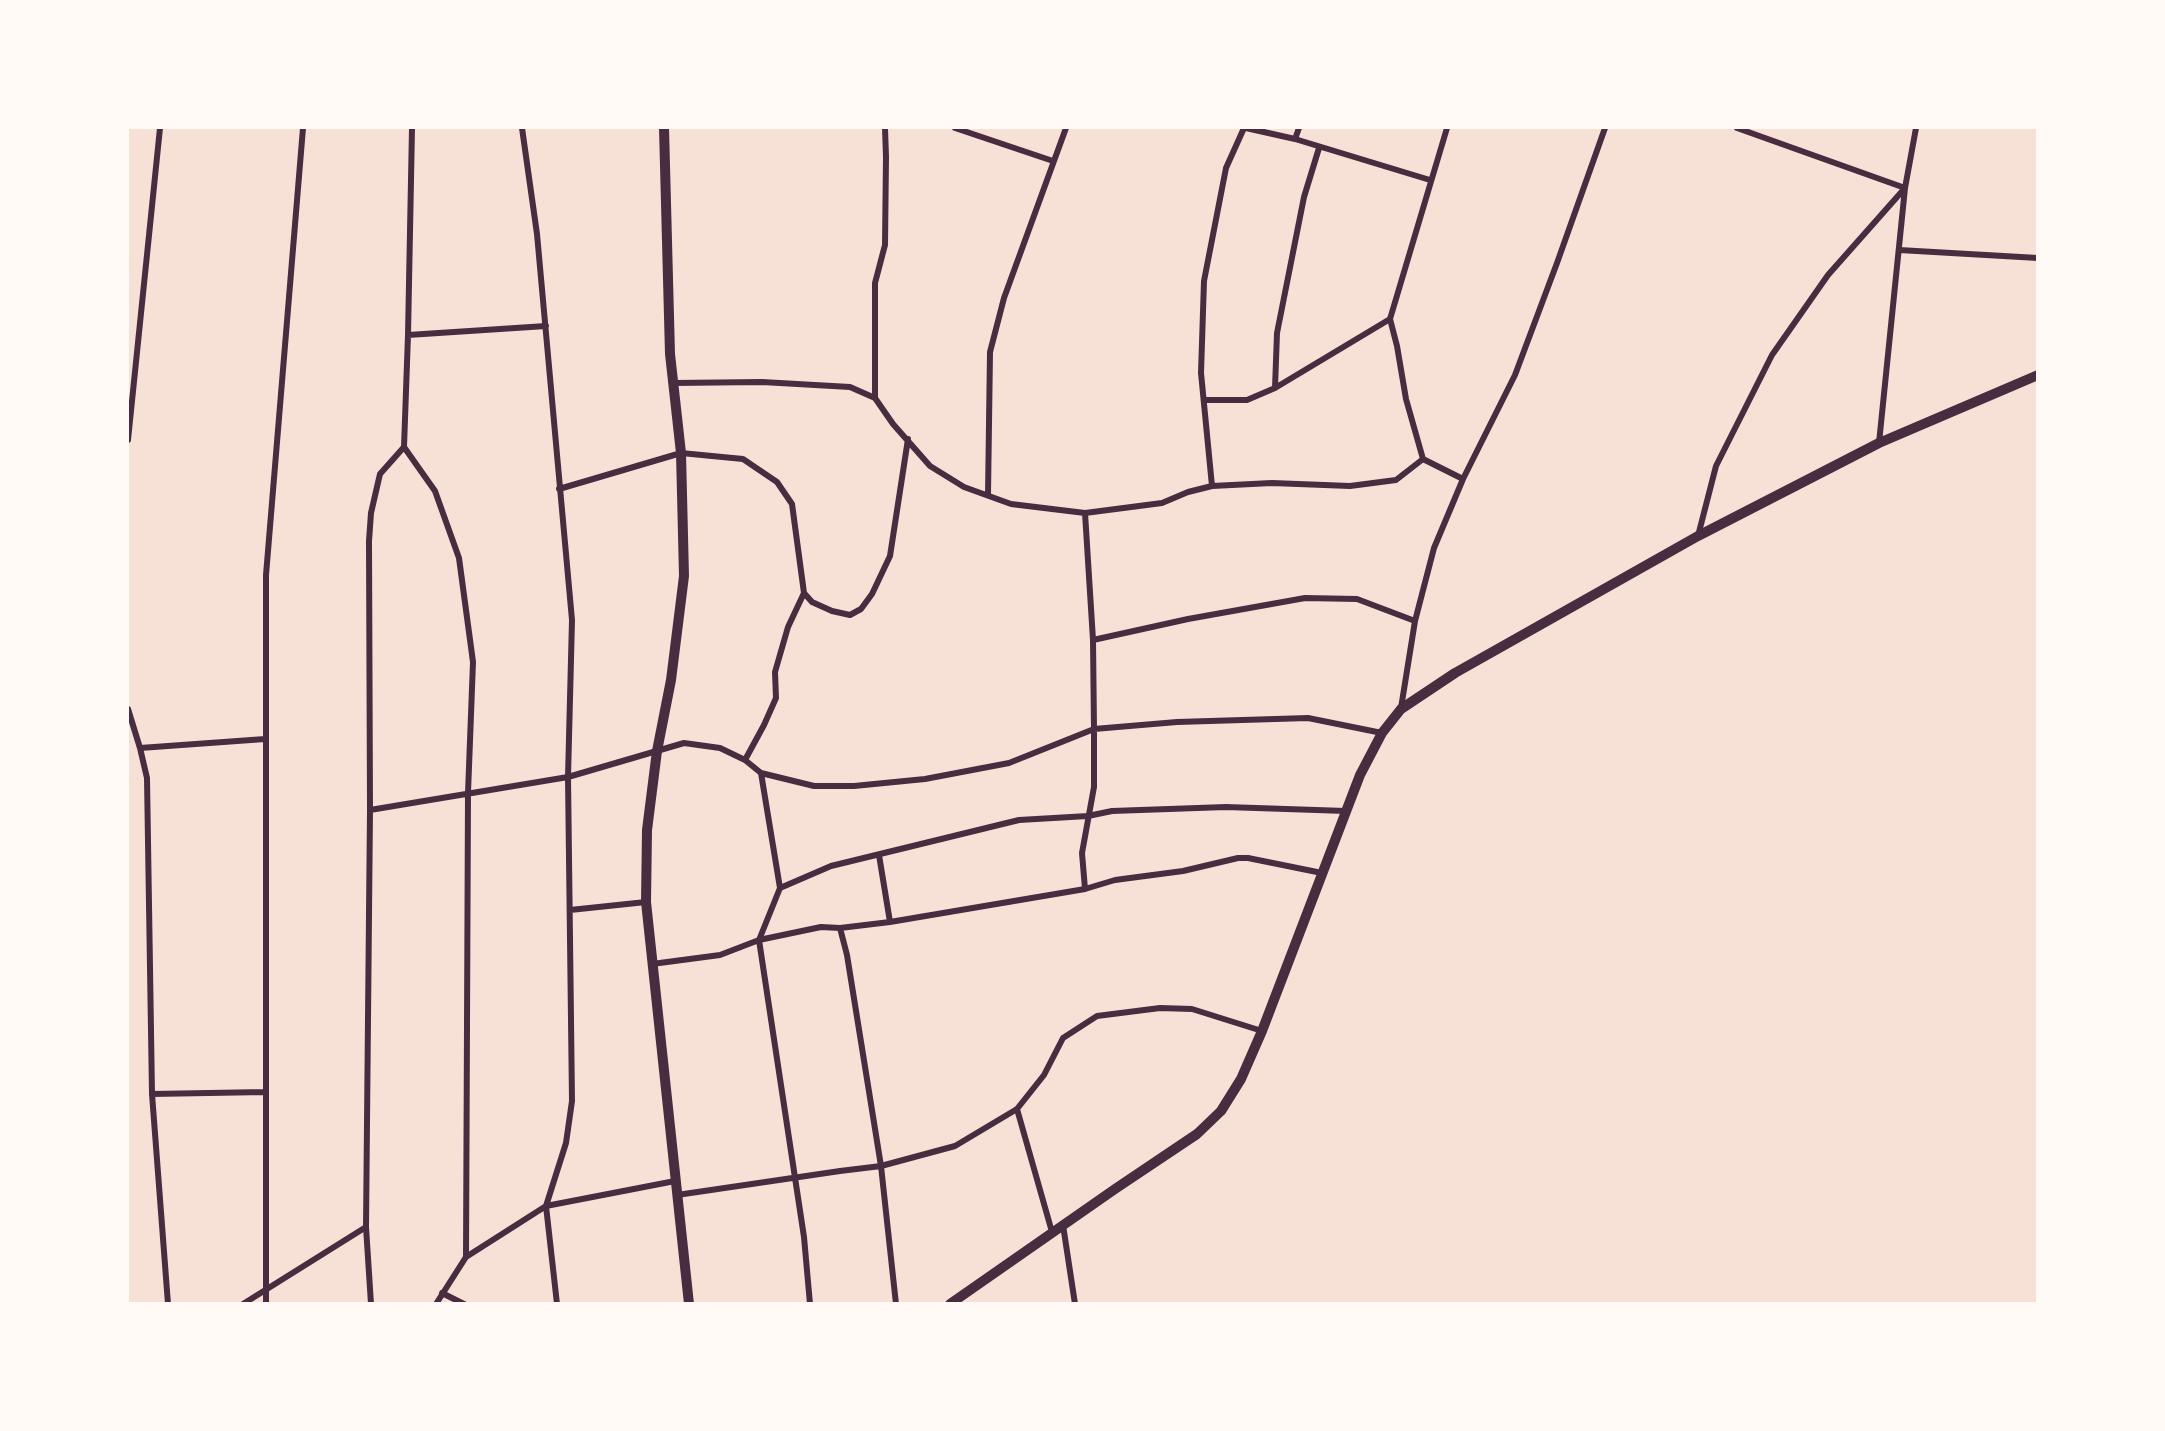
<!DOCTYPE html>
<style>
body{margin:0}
#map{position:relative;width:2165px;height:1431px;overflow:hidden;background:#f7e1d7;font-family:Cabin,sans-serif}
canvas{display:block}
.frame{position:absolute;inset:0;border:129px solid #fffaf5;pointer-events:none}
</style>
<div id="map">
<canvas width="2165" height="1431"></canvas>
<div class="frame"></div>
</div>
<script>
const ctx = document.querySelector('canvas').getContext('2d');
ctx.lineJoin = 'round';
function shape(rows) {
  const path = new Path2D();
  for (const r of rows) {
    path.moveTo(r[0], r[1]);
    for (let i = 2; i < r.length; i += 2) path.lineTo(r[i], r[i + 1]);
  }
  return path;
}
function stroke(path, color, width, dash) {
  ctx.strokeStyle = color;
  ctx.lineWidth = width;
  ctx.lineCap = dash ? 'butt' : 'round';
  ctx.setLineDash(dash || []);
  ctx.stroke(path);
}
const minor = shape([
 [412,128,408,335,404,447,435,491,459,558,473,662,468,793,466,1257],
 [955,128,1053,161],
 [1246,128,1295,139,1430,180],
 [1447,128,1390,319,1397,346,1406,399,1423,459,1463,479],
 [1737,128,1905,188,1879,443],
 [1295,139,1299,128],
 [1899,250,2038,258],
 [408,335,546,326],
 [673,383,762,382,850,387,875,398,893,424,930,466,964,487,1011,504,1085,513,1162,503,1188,492,1212,486,1272,483,1350,486,1396,480,1423,459],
 [1275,388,1277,333,1304,197,1319,148],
 [875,398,875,283,885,245,886,157,885,128],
 [1204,400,1247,400,1275,388,1390,319],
 [128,440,160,128],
 [1212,486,1201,373,1204,281,1226,168,1244,128],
 [559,489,681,453,743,459,777,482,792,504,804,593,788,627,775,672,776,698,764,725,745,760],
 [988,495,990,352,1004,298,1066,128],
 [1085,513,1093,640,1094,729,1094,787,1082,853,1085,889],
 [1698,536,1716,466,1772,355,1828,275,1905,188,1916,128],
 [804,593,812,602,832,611,850,615,861,609,872,594,890,556,908,439],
 [1093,640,1188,619,1305,598,1357,599,1415,621],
 [1401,708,1415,621,1434,548,1463,479,1515,375,1557,263,1605,128],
 [128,709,140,748,147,778,152,1094,168,1304],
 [140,748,265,739],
 [761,773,780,888,759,940,804,1237,810,1304],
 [370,810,568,777,684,743,720,748,745,760,761,773,814,786,854,786,925,779,1009,763,1094,729,1177,722,1308,718,1382,733],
 [879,855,890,922],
 [780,888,831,866,1019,820,1088,816,1112,811,1226,807,1346,811],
 [570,910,646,902],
 [840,928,847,955,881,1166,896,1304],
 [652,964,720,955,759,940,821,927,840,928,890,922,1085,889,1115,880,1183,871,1238,858,1248,858,1322,873],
 [152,1094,265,1092],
 [1017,1109,1052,1232],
 [677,1195,840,1171,881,1166,955,1146,1017,1109,1044,1075,1063,1038,1097,1016,1160,1008,1192,1009,1262,1031],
 [1063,1225,1075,1304],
 [442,1293,464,1304],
 [243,1304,366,1227],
 [266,1304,266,575,303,128],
 [371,1304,366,1227,370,810,369,541,371,513,380,474,404,447],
 [436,1304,466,1257,546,1206,566,1143,572,1101,568,777,572,620,537,234,522,128],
 [557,1304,546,1206,675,1181]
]);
const tertiary = shape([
 [664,128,670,354,681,453,684,576,671,680,657,751,647,830,646,902,689,1304],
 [950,1304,1115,1189,1197,1134,1221,1111,1241,1079,1262,1031,1360,775,1382,733,1401,709,1455,673,1698,536,1879,443,2038,375]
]);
stroke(minor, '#4a2c40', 6);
stroke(tertiary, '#4a2c40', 10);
</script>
